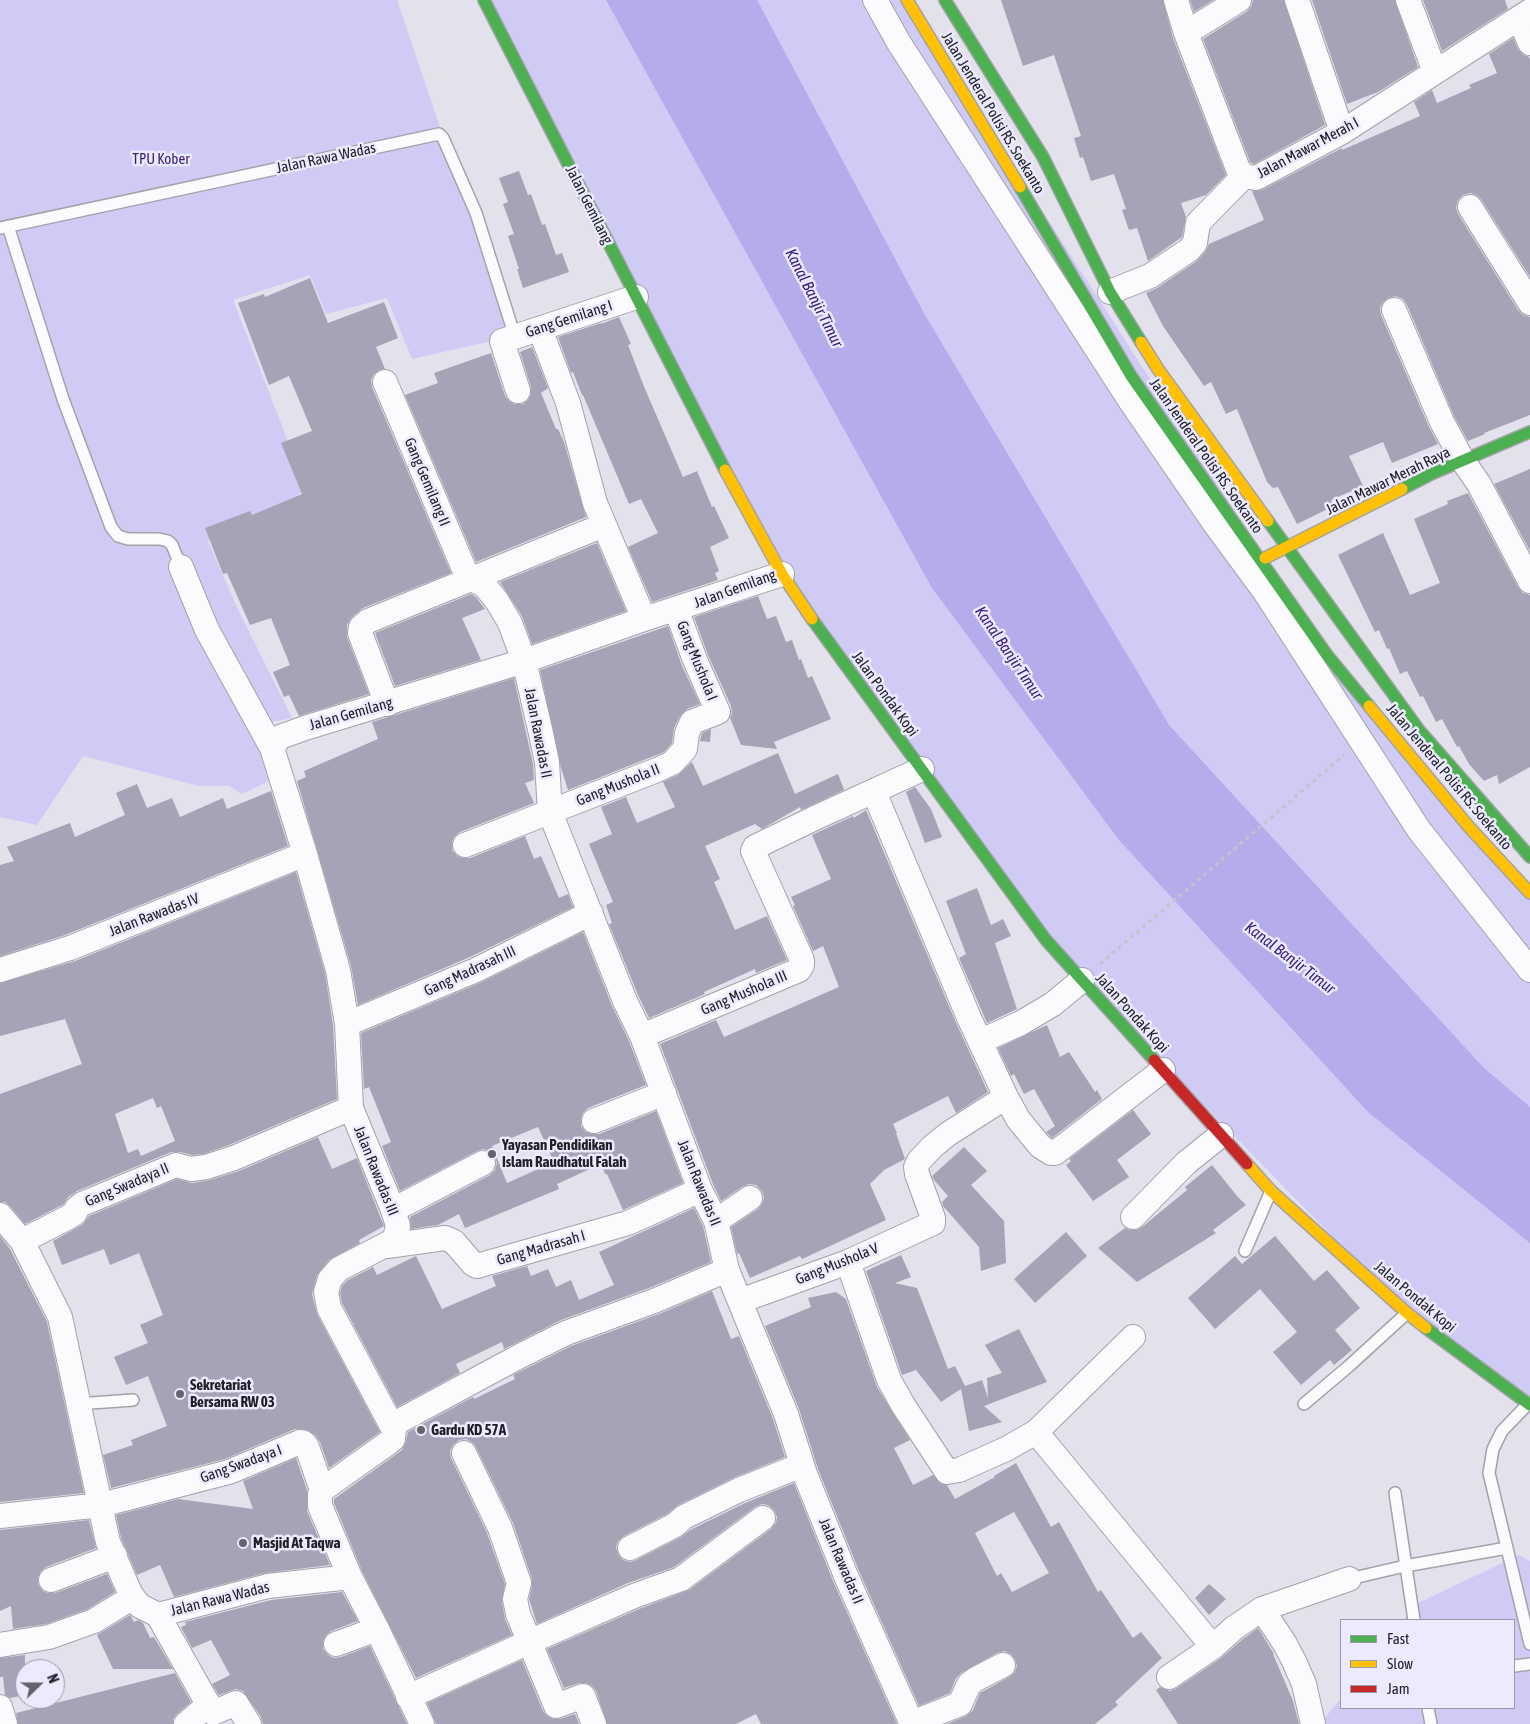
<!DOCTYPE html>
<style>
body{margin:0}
#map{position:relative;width:1530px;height:1724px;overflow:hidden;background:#e2e1ec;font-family:"Asap Condensed",sans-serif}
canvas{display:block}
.legend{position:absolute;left:1340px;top:1619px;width:175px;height:90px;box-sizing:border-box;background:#ebeafe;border:1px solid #9a99a8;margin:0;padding:6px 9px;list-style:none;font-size:15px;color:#202027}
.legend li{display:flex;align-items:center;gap:10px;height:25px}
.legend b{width:25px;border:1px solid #9a99a8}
.north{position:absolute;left:15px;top:1659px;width:50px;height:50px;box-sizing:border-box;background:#ebeafe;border:1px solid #9a99a8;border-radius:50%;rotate:68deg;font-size:14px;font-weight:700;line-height:20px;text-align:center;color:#202027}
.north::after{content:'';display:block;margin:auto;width:18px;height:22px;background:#64646c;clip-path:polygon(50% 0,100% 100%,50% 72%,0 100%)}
</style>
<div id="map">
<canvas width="1530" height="1724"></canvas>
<ul class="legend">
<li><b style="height:6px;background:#4caf50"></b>Fast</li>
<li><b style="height:6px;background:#ffc107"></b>Slow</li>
<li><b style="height:6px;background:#c62828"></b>Jam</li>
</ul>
<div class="north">N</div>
</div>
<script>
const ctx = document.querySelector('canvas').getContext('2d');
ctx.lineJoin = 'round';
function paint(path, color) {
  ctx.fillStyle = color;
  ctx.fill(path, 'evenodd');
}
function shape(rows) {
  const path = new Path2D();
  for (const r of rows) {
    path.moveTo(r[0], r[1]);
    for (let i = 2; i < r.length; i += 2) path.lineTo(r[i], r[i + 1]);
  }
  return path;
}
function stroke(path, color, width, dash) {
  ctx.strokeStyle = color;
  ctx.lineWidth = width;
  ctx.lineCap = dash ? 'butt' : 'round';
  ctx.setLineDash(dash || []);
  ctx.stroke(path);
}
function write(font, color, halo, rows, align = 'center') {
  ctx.font = font + ' "Asap Condensed",sans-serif';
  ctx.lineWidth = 5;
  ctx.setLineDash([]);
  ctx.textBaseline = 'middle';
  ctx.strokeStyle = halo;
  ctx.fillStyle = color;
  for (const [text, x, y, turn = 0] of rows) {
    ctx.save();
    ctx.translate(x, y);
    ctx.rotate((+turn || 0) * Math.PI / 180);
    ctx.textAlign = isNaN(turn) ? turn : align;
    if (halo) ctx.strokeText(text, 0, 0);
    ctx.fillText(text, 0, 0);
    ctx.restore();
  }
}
const green = shape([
 [0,0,397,0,473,224,514,336,412,359,387,298,326,314,310,275,233,300,307,490,208,541,235,603,292,718,271,722,273,779,242,794,229,786,199,786,83,756,37,825,0,817],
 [483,0,907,0,1327,655,1530,893,1530,1405,1407,1313,1082,980,796,597],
 [1519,1555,1530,1561,1530,1724,1320,1724,1341,1698,1341,1708,1514,1708,1514,1620,1404,1620,1418,1603]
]);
const water = shape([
 [606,0,757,0,925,315,1169,725,1484,1068,1530,1107,1530,1243,1368,1112,1119,840,932,588]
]);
const building = shape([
 [1001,0,1163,0,1173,38,1226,175,1206,195,1181,203,1186,217,1182,237,1148,261,1137,228,1129,230,1122,210,1126,209,1114,174,1091,181,1083,157,1080,158,1074,138,1081,136,1054,55,1023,66],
 [1190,0,1213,0,1194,12],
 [1253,0,1284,0,1325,125,1254,164,1250,162,1203,39,1246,12,1251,7],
 [1312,0,1395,0,1418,67,1378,92,1347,104],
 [1423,0,1505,0,1508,9,1442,51],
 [1513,38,1518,49,1522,54,1529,57,1530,60,1530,277,1481,199,1477,195,1470,193,1463,195,1458,200,1456,208,1458,214,1518,310,1523,315,1530,317,1530,415,1484,433,1485,434,1468,441,1454,416,1407,305,1403,299,1396,296,1388,298,1383,302,1380,308,1381,315,1429,427,1438,444,1392,463,1383,442,1349,456,1363,486,1331,500,1334,506,1297,524,1278,487,1273,488,1267,482,1237,409,1226,414,1211,382,1204,386,1163,326,1146,293,1157,288,1197,261,1205,252,1209,244,1264,220,1252,191,1262,190,1342,148,1342,150,1420,116,1414,102,1432,90,1437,103,1471,88,1469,85,1497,73,1489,54],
 [519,171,528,195,531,194,542,225,545,224,556,255,562,253,569,272,523,288,517,269,519,269,508,236,514,234,503,204,508,202,499,178],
 [310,278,328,323,384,302,398,338,376,347,385,369,379,370,374,374,371,380,372,387,451,573,363,608,352,617,347,625,347,637,369,694,299,716,289,695,284,697,273,672,290,665,271,618,250,625,227,573,223,574,205,528,250,511,252,515,302,494,281,443,312,431,289,376,269,385,238,303,264,294,265,297],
 [619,317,631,344,628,345,645,389,683,477,697,471,712,507,714,506,729,538,710,547,719,571,715,573,718,580,652,602,628,547,658,533,641,499,629,504,583,395,582,395,573,372,571,373,558,337,601,323,601,324],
 [532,347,548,388,541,393,556,429,558,429,564,442,586,517,476,562,405,395,438,383,434,373,491,353,505,396,509,401,515,404,523,404,528,400,531,394,531,387,520,352],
 [1530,469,1530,551,1494,484],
 [1468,493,1518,587,1523,593,1530,595,1530,767,1499,784,1497,775,1484,781,1469,764,1459,746,1457,747,1442,719,1436,722,1423,696,1420,697,1407,671,1400,674,1389,648,1387,649,1379,630,1375,632,1338,555,1383,533,1410,595,1440,583,1414,519,1448,504,1447,501],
 [597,543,626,611,532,644,522,616,500,582],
 [471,594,476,597,485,609,462,618,481,660,395,686,375,633],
 [758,596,767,619,776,616,786,642,792,640,799,660,801,659,808,678,812,676,831,719,774,742,777,749,741,745,730,718,732,713,731,706,708,655,694,617],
 [668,626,682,666,700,704,687,709,680,716,674,728,672,743,664,752,568,790,561,768,540,670],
 [514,678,533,764,534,780,525,783,534,803,460,832,454,837,452,842,452,850,457,856,462,858,470,858,525,836,534,859,541,856,559,898,568,894,573,907,470,957,358,1005,351,966,297,781,306,777,304,771,378,739,372,722],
 [711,729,710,742,700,741,702,733],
 [778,753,795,794,838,774,844,790,801,810,800,807,762,829,755,824,705,846,720,879,714,882,735,930,767,916,787,960,756,973,755,969,704,992,705,994,649,1018,638,995,609,924,612,923,606,905,613,902,589,844,612,834,601,807,626,797,637,823,675,807,663,782,678,775,692,762,703,786],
 [137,784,147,808,172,798,180,817,223,798,227,809,271,791,288,846,65,935,0,956,0,865,14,861,7,847,70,823,75,837,125,815,116,793],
 [915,787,931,809,942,837,925,843,906,792],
 [866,810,957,1025,988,1092,956,1113,948,1096,893,1124,897,1133,896,1133,905,1159,884,1170,870,1184,886,1220,802,1259,800,1256,750,1278,739,1253,737,1254,731,1227,758,1209,762,1204,764,1198,762,1191,756,1185,749,1184,742,1187,721,1201,713,1184,660,1044,716,1020,724,1037,839,987,823,946,813,951,793,906,795,905,791,897,831,879,812,835,853,816,854,818],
 [296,872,325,973,333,1025,337,1099,229,1145,203,1154,192,1155,180,1152,171,1152,77,1191,68,1197,64,1204,25,1224,10,1206,5,1202,0,1202,0,1094,82,1064,65,1019,0,1036,0,983,75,961],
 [153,1098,157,1108,161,1106,175,1141,141,1156,138,1149,128,1153,115,1114],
 [977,888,991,925,1003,919,1011,936,995,943,1017,1009,987,1023,959,958,966,954,946,901],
 [583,932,612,1006,629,1041,646,1085,588,1108,583,1113,581,1119,581,1126,586,1132,592,1134,599,1134,656,1111,683,1183,623,1210,607,1174,605,1174,601,1164,557,1184,559,1189,465,1228,459,1214,438,1225,411,1229,410,1217,490,1175,495,1170,497,1163,495,1157,490,1151,483,1149,477,1151,400,1191,382,1146,391,1142,369,1087,364,1089,361,1033,482,982],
 [538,1127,554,1162,507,1183,492,1146],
 [1047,1025,1060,1057,1069,1052,1095,1092,1097,1090,1102,1099,1052,1138,1046,1132,1055,1126,1034,1089,1024,1094,1014,1074,1011,1076,998,1048],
 [1133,1110,1151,1134,1117,1160,1129,1177,1093,1201,1066,1165,1071,1161,1069,1159],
 [318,1137,332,1169,357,1158,384,1226,359,1240,360,1243,329,1260,317,1275,312,1294,317,1314,380,1432,329,1468,320,1442,315,1435,307,1430,295,1429,225,1459,111,1488,103,1455,133,1445,131,1440,167,1426,148,1376,126,1385,114,1357,148,1343,140,1325,163,1315,139,1253,110,1265,104,1249,62,1265,53,1241,82,1225,89,1216,177,1179,192,1183,210,1180,239,1171],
 [964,1147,987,1171,971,1185,1004,1221,1006,1263,981,1271,979,1247,943,1206,942,1202,948,1196,934,1180,932,1176],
 [1212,1165,1237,1196,1246,1205,1213,1230,1216,1233,1137,1282,1098,1248,1125,1228,1130,1230,1136,1230,1142,1227,1187,1190,1185,1187],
 [694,1208,703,1226,711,1262,649,1288,561,1320,504,1349,502,1342,456,1364,460,1373,397,1407,342,1303,340,1293,342,1286,348,1280,373,1267,377,1275,416,1256,442,1309,496,1286,492,1276,527,1266,531,1276,548,1269,556,1287,571,1280,579,1300,614,1285,599,1252],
 [1066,1232,1087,1256,1035,1303,1014,1279],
 [0,1236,10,1249,47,1322,84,1493,0,1502],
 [1275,1236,1314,1281,1327,1270,1360,1308,1335,1330,1352,1350,1334,1365,1330,1360,1301,1385,1273,1352,1297,1332,1260,1289,1215,1329,1188,1298,1235,1256,1242,1264],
 [901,1255,911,1277,895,1283,917,1288,948,1369,955,1366,965,1386,982,1380,988,1398,987,1378,1002,1373,985,1345,1019,1329,1047,1382,984,1406,1002,1422,969,1431,961,1389,941,1402,916,1370,902,1375,866,1271],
 [712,1291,731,1339,739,1336,773,1419,785,1457,733,1478,678,1505,667,1514,624,1536,618,1541,616,1547,618,1554,623,1560,630,1562,636,1560,681,1537,692,1529,745,1503,794,1483,833,1581,897,1724,761,1724,756,1714,736,1724,607,1724,596,1691,592,1686,586,1683,579,1683,564,1688,547,1649,639,1609,689,1590,771,1529,776,1523,777,1517,774,1510,768,1505,762,1504,755,1507,674,1567,628,1583,537,1624,529,1599,532,1586,532,1579,513,1523,476,1447,472,1442,466,1439,459,1440,453,1445,450,1451,451,1458,487,1533,505,1584,502,1602,505,1619,512,1635,416,1678,362,1571,334,1503,334,1499,402,1450,406,1441,408,1432,473,1397,474,1399,515,1379,513,1375,571,1346,659,1314],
 [836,1292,846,1299,877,1387,910,1440,894,1448,913,1485,933,1475,941,1484,947,1485,955,1499,995,1477,994,1476,1016,1463,1051,1527,1059,1522,1098,1592,1101,1590,1133,1638,1141,1632,1162,1658,1115,1702,1118,1705,1095,1724,947,1724,966,1716,973,1710,980,1693,1009,1677,1014,1673,1017,1666,1015,1659,1011,1654,1004,1651,997,1653,961,1673,956,1678,950,1693,919,1706,859,1571,818,1469,799,1409,765,1326,811,1307,808,1298],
 [1014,1512,1049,1573,1012,1592,1001,1573,997,1576,975,1533],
 [296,1458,307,1490,307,1511,330,1565,265,1573,174,1597,160,1565,137,1575,121,1538,116,1515,178,1499,253,1509,243,1481],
 [89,1520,96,1548,46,1567,41,1571,38,1577,38,1584,43,1591,48,1593,55,1593,107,1574,115,1592,88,1609,46,1624,13,1629,11,1606,0,1611,0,1530],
 [1209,1584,1226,1599,1209,1615,1195,1598],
 [342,1592,358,1621,331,1631,326,1635,323,1641,323,1649,328,1655,334,1658,341,1657,370,1646,407,1724,263,1724,261,1717,243,1691,236,1689,219,1695,218,1694,212,1684,230,1675,211,1640,192,1648,181,1627,186,1625,185,1622,271,1600],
 [130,1615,134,1622,138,1620,143,1623,150,1638,154,1637,173,1669,113,1669,97,1635],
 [1258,1628,1274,1654,1273,1654,1293,1701,1299,1724,1178,1724,1156,1690,1160,1687,1170,1691,1177,1688,1221,1658,1243,1639],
 [25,1655,25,1695,10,1698,5,1695,3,1677,0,1677,0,1658],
 [522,1660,543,1711,547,1716,553,1719,560,1719,575,1714,579,1724,436,1724,427,1703],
 [175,1673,191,1702,177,1714,173,1719,173,1724,18,1724,16,1713]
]);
const path = shape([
 [1100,964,1344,755]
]);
const lane = shape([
 [8,226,63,399,111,527,118,536,128,539,159,539,168,541,172,545,181,567],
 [0,228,439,134,443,138,476,213,515,337],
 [1245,1251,1271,1191],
 [77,1404,133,1400],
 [1304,1404,1349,1366,1407,1313],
 [1528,1404,1502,1431,1493,1449,1489,1473,1530,1644],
 [1395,1493,1414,1620],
 [1349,1579,1405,1566,1507,1548],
 [1514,1666,1530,1664],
 [1428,1708,1431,1724]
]);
const street = shape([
 [875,0,899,43,1131,402,1215,524,1265,592,1419,830,1530,970],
 [1176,0,1186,33,1238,169,1244,176,1256,178,1342,132,1530,11],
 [1297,0,1342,132],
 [1408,0,1435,72],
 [1519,18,1530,43],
 [1186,33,1239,0],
 [1470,207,1530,303],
 [1110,292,1150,276,1189,250,1195,243,1198,223,1244,176],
 [1394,310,1442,422,1463,461,1479,484,1530,581],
 [540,329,568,403,595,503,644,619],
 [385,382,467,576,485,586,497,601,510,623,524,661,540,729,547,762,550,812,625,1001,642,1036,700,1190,716,1221,727,1270,786,1414,805,1474,846,1576,912,1724],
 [518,391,502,341,636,297],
 [181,567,207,630,272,748],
 [387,704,360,633,361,627,368,621,604,525],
 [465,845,657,770,672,763,685,749,687,733,692,722,718,712,695,660,676,609],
 [0,970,70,948,305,854],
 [347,1024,476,970,591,913],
 [642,1036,799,970,802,965,802,960,753,851,755,847,817,817,922,769],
 [981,1041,1021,1023,1053,1004,1082,980],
 [1006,1097,1018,1119,1040,1146,1051,1153,1055,1153,1163,1070],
 [594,1121,664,1093],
 [393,1210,483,1163],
 [0,1215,22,1241,60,1317,108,1542,131,1595,140,1606,158,1615,268,1586,350,1577,377,1629,422,1724],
 [1133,1217,1186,1163,1221,1135],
 [716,1221,750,1198],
 [22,1241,67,1218,75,1213,77,1208,82,1204,176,1165,191,1169,206,1167,234,1158,351,1108],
 [387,1246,445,1238,454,1242,473,1264,477,1266,628,1223,700,1190],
 [848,1262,889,1380,903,1405,947,1472,959,1470,1006,1449,1036,1432,1133,1337],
 [740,1301,848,1262,933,1223,933,1218,917,1174,916,1167,919,1161,932,1147,948,1134,1006,1097,970,1020,874,792],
 [392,1425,520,1356,566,1333,654,1301,727,1270],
 [1036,1432,1213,1647,1234,1628,1262,1609,1349,1579],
 [464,1453,500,1528,519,1583,515,1599,518,1614,556,1706,583,1696,594,1724],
 [0,1516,101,1505,229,1472,300,1442,304,1443,307,1447,322,1490],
 [630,1548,675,1525,684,1517,739,1490,802,1465],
 [350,1577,320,1506,320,1494,322,1490,388,1443,393,1439,394,1430,329,1308,326,1292,330,1279,339,1269,391,1242,395,1238,398,1226,393,1210,351,1108,347,1024,338,970,305,854,272,748,280,737,305,728,524,661,644,619,782,574],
 [51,1580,115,1556],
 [1262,1609,1285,1644,1294,1661,1304,1684,1313,1724],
 [158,1615,213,1713,236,1703,249,1724],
 [336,1644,377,1629],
 [0,1645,49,1637,94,1621,133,1597],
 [1169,1677,1213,1647],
 [408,1697,529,1642,634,1596,681,1579,763,1518],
 [0,1707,5,1724],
 [912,1723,960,1704,969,1684,976,1679,1003,1665],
 [186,1724,209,1704]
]);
const fast = shape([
 [484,0,725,470],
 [945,0,1043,157,1110,292,1141,342],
 [1020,187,1131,376,1327,655,1369,706],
 [1402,489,1431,474,1530,432],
 [1268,521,1419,730,1530,857],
 [812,619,1046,940,1154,1060],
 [1426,1328,1530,1405]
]);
const slow = shape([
 [907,0,1020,187],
 [1141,342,1158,369,1268,521],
 [725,470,782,574,812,619],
 [1265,558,1402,489],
 [1369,706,1469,827,1530,893],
 [1247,1164,1271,1191,1407,1313,1426,1328]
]);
const jam = shape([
 [1154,1060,1247,1164]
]);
const markers = [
 [492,1154,5,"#64646c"],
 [180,1394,5,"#64646c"],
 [421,1430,5,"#64646c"],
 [243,1543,5,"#64646c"]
];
const streetNames = [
 ["Jalan Jenderal Polisi RS. Soekanto",993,113,59],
 ["Jalan Mawar Merah I",1308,148,-28],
 ["Jalan Rawa Wadas",326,158,-12],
 ["Jalan Gemilang",589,205,63],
 ["Gang Gemilang I",569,319,-18],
 ["Jalan Jenderal Polisi RS. Soekanto",1206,456,55],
 ["Jalan Mawar Merah Raya",1388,481,-26],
 ["Gang Gemilang II",427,482,67],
 ["Jalan Gemilang",735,589,-20],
 ["Gang Mushola I",697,661,68],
 ["Jalan Pondak Kopi",885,694,54],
 ["Jalan Gemilang",351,714,-16],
 ["Jalan Rawadas II",538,733,79],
 ["Jalan Jenderal Polisi RS. Soekanto",1449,777,50],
 ["Gang Mushola II",618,785,-22],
 ["Jalan Rawadas IV",154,915,-21],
 ["Gang Madrasah III",470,971,-25],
 ["Gang Mushola III",744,993,-23],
 ["Jalan Pondak Kopi",1132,1013,48],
 ["Jalan Rawadas III",376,1171,68],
 ["Jalan Rawadas II",699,1183,68],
 ["Gang Swadaya II",127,1185,-23],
 ["Gang Madrasah I",541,1248,-16],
 ["Gang Mushola V",837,1264,-22],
 ["Jalan Pondak Kopi",1415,1297,40],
 ["Gang Swadaya I",241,1464,-20],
 ["Jalan Rawadas II",841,1561,67],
 ["Jalan Rawa Wadas",220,1599,-14]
];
const parkNames = [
 ["TPU Kober",161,159]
];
const poiNames = [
 ["Yayasan Pendidikan",502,1145],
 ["Islam Raudhatul Falah",502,1162],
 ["Sekretariat",190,1385],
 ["Bersama RW 03",190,1402],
 ["Gardu KD 57A",431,1430],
 ["Masjid At Taqwa",253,1543]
];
const waterNames = [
 ["Kanal Banjir Timur",814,298,63],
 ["Kanal Banjir Timur",1009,653,56],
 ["Kanal Banjir Timur",1290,958,37]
];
paint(green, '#d0cbf5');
paint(water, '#b5adeb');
paint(building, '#a6a3b7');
stroke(lane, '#a2a2a9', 14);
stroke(street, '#a2a2a9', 26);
stroke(fast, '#a2a2a9', 14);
stroke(slow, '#a2a2a9', 14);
stroke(jam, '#a2a2a9', 14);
stroke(path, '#c4c4c7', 3, [4, 4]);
stroke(lane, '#fbfafc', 11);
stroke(street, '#fbfafc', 24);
stroke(fast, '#4caf50', 11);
stroke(slow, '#ffc107', 11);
stroke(jam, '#c62828', 11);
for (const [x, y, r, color] of markers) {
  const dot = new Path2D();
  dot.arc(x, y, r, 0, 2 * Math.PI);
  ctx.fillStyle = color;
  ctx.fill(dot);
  stroke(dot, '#ebeafe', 2);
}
write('15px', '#202027', '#ebeafe', streetNames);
write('15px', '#381b7b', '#ebeafe', parkNames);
write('bold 15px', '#202027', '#ebeafe', poiNames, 'left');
write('italic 16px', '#381a7a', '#ebeafe', waterNames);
</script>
